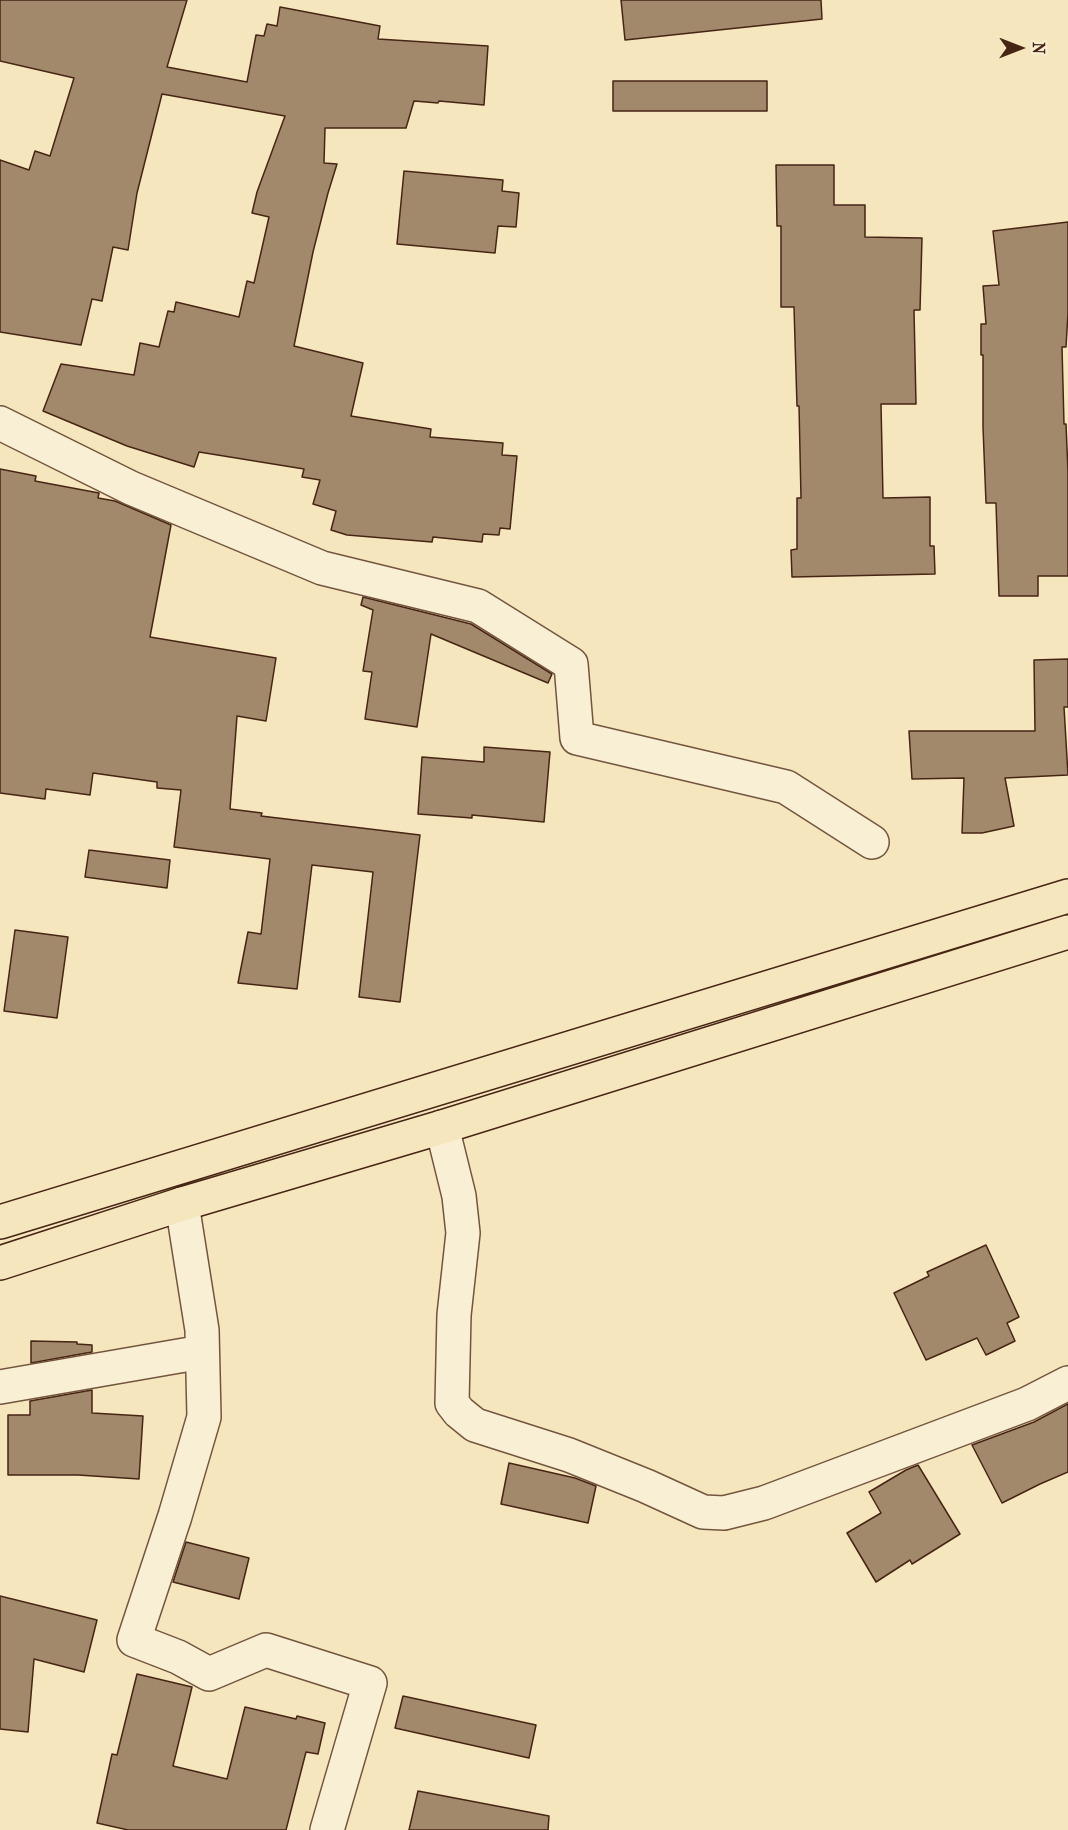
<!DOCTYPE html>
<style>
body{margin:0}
#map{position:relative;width:1068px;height:1830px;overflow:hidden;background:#f6e6be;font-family:"IM FELL French Canon",serif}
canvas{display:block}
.north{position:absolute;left:990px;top:18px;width:60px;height:60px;-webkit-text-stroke:4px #f9efd5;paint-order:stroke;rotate:90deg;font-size:16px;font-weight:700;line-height:24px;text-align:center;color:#472514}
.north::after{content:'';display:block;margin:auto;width:21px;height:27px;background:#472514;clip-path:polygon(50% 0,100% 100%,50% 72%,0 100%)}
</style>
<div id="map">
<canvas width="1068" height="1830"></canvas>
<div class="north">N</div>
</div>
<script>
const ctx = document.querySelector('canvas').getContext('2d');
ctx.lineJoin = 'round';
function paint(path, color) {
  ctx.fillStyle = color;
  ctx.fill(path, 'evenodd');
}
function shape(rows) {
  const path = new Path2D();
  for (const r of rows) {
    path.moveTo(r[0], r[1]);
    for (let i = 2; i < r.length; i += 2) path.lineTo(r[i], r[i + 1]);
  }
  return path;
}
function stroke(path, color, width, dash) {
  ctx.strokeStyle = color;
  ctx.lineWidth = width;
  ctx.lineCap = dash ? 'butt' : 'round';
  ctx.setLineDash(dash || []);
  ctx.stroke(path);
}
const building = shape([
 [0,0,187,0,167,67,247,82,256,35,264,36,267,24,277,26,280,7,380,26,378,39,488,46,484,105,439,101,438,103,414,101,406,128,325,128,324,163,337,164,328,193,313,252,294,346,363,363,351,416,431,429,430,437,503,443,502,455,517,456,510,529,500,528,499,535,483,534,482,542,433,537,432,542,347,535,331,530,336,511,313,504,320,480,302,477,304,469,199,452,194,467,127,446,43,411,61,364,134,375,140,343,159,347,168,311,174,312,176,302,239,317,247,281,254,283,269,217,252,213,257,192,285,116,162,94,137,193,128,250,113,247,102,301,92,299,81,345,0,332,0,160,29,170,35,151,50,156,74,78,0,61,0,0],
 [621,0,821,0,822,19,625,40,621,0],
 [613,81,767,81,767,111,613,111,613,81],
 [776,165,834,165,834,205,865,205,865,237,922,238,920,310,914,310,916,404,881,404,883,498,930,497,930,546,934,546,935,574,792,577,791,550,797,549,797,498,801,498,799,406,797,406,794,307,781,307,781,226,777,226,776,165],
 [404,171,503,180,502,191,519,193,516,227,498,226,495,253,397,244,404,171],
 [1068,222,1068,313,1066,347,1062,347,1064,424,1066,424,1068,472,1068,576,1038,576,1038,596,999,596,996,503,986,503,983,427,983,355,981,355,981,324,986,324,983,286,999,285,993,231,1068,222],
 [0,469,36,476,35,481,99,493,98,498,115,501,171,525,150,637,276,658,266,721,237,716,230,809,262,813,261,816,420,835,400,1002,359,997,373,872,312,865,297,989,238,983,248,932,261,934,270,859,174,847,181,790,157,788,157,782,93,773,90,795,46,789,45,799,0,793,0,469],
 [363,597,471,624,552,674,548,683,431,634,417,727,365,719,372,672,363,671,373,610,361,605,363,597],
 [1068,659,1068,707,1064,707,1068,775,1005,778,1014,826,982,833,962,833,964,778,912,779,909,731,1035,731,1034,660,1068,659],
 [484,747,550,752,544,822,472,815,472,818,418,814,422,757,484,762,484,747],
 [89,850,170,860,167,888,85,877,89,850],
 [15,930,68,937,57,1018,4,1011,15,930],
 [986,1245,1019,1317,1007,1323,1015,1341,986,1355,977,1338,926,1360,894,1293,929,1276,927,1272,986,1245],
 [31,1341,77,1342,77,1344,92,1345,92,1352,31,1363,31,1341],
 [92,1390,92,1413,143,1416,139,1479,78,1475,8,1475,8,1415,30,1415,30,1401,92,1390],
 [1068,1404,1068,1472,1040,1484,1002,1503,972,1445,1034,1422,1068,1404],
 [509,1463,575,1478,596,1486,588,1523,501,1504,509,1463],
 [918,1465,960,1534,912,1564,910,1560,876,1582,847,1533,881,1513,869,1492,906,1470,918,1465],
 [186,1542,249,1558,239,1599,173,1582,186,1542],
 [0,1596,97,1620,84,1672,34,1659,28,1732,0,1729,0,1596],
 [137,1674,192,1687,173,1766,227,1779,245,1707,296,1719,297,1716,325,1723,318,1754,306,1752,286,1830,128,1830,97,1823,112,1754,117,1755,137,1674],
 [403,1696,536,1725,529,1758,395,1728,403,1696],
 [418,1791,549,1816,548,1830,409,1830,418,1791]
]);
const street = shape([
 [0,423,131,488,322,568,478,606,571,664,577,738,786,787,872,842],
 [442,1127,459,1196,463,1233,454,1315,452,1403,459,1412,475,1425,569,1455,646,1486,703,1512,724,1513,764,1503,1027,1404,1068,1383],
 [182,1204,202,1330,204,1417,175,1516,134,1640,178,1657,209,1674,266,1650,370,1683,327,1830],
 [0,1387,202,1352]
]);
const primary = shape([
 [0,1222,1068,896],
 [0,1263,182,1204,442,1127,1068,932]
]);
paint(building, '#a2896c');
stroke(building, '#472514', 1.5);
stroke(street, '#73553e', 36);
stroke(primary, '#472514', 36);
stroke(street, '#f9efd5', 33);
stroke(primary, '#f6e6be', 33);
</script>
